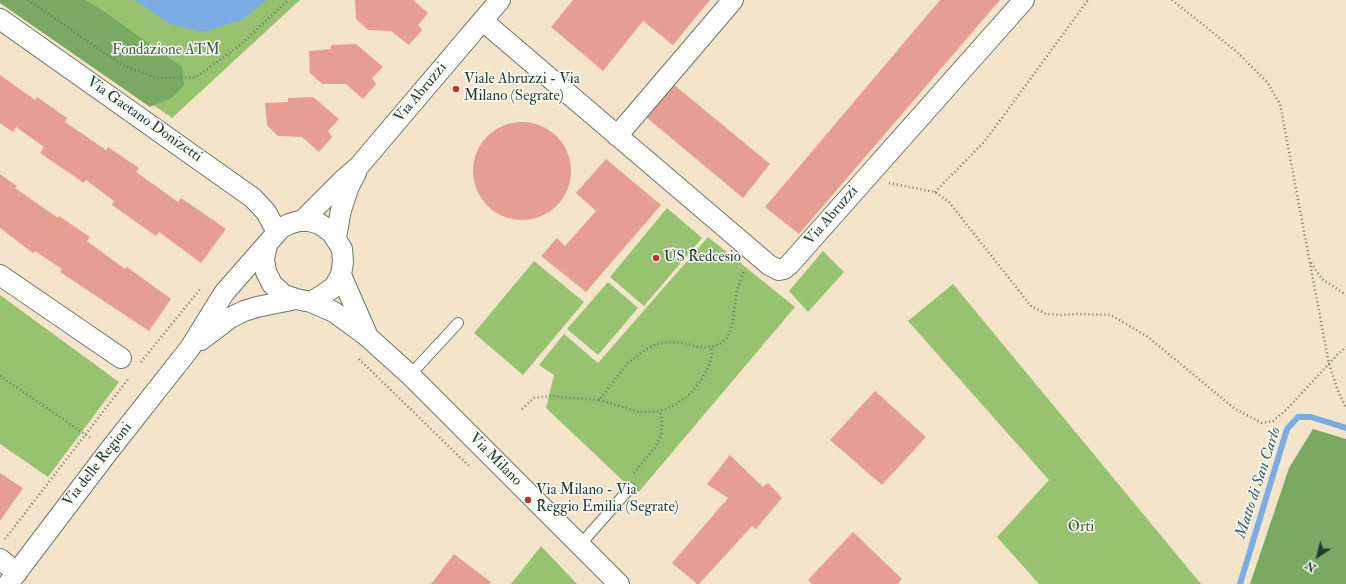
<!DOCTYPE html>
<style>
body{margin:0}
#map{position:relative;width:1346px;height:584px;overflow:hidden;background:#f4e4ca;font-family:"IM FELL Double Pica",serif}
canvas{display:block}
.north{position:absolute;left:1298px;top:536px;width:40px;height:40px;-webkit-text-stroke:3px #fdfcf7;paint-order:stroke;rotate:215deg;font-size:11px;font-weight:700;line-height:16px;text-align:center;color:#1f3d34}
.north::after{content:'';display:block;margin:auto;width:14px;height:18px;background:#1f3d34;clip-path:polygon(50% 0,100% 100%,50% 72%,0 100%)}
</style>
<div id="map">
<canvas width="1346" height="584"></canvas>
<div class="north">N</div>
</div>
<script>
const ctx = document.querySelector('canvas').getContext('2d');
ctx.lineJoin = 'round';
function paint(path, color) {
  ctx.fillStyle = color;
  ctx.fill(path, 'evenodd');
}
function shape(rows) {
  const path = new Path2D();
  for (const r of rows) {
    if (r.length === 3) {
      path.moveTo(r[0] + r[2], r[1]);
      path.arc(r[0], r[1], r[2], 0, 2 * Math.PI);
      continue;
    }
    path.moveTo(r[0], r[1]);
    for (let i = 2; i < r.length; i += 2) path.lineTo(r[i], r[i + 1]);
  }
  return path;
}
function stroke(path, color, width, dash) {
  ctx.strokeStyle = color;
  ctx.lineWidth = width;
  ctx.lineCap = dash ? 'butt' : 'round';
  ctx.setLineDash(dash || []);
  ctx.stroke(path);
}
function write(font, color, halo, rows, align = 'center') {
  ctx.font = font + ' "IM FELL Double Pica",serif';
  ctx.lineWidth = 3;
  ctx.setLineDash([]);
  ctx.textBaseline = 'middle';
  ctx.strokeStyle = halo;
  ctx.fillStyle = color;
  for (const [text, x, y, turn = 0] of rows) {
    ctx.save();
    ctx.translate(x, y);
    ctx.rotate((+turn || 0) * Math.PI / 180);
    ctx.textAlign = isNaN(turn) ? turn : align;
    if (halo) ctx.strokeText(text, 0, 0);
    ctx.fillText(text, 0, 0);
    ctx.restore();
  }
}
const green = shape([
 [1,0,300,0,172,118],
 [667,208,702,238,644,306,610,277],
 [708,237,795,307,637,494,546,408,554,375,539,365,564,334,598,363],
 [823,251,844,272,808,312,789,291],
 [534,261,584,302,523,375,474,333],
 [608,282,638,308,598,355,567,329],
 [953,284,1201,584,1039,584,997,537,1049,480,908,321],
 [0,295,119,382,48,477,0,444],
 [541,546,577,584,511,584]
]);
const forest = shape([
 [0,0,85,0,102,10,182,67,184,85,173,97,150,107,0,3],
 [1313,429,1346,439,1346,584,1250,584,1289,468]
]);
const water = shape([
 [135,0,266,0,244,19,204,32,170,24]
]);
const stream = shape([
 [1240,584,1287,429,1298,417,1311,417,1346,428]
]);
const building = shape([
 [355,0,413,0,428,13,418,25,422,30,409,45,391,31,368,30,356,19],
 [573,0,710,0,673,45,643,21,603,71,551,27],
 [940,0,1000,0,799,234,765,207],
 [356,44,383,67,372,78,376,84,363,99,346,84,322,84,310,73,309,51,331,49,331,45],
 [0,75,35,100,37,97,67,118,65,122,106,150,108,147,139,168,136,172,178,202,181,198,226,229,201,263,159,232,156,236,112,205,114,201,86,180,84,183,40,153,44,147,16,127,13,132,0,123],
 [673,84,770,164,743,198,646,117],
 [313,97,339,119,328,131,332,137,319,152,302,137,278,136,267,125,265,103,288,102,288,98],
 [522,171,49],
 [606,159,661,205,586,292,541,256,557,238,565,246,596,211,576,193],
 [0,174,17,186,15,188,58,218,59,216,90,237,87,241,125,269,127,267,171,299,149,331,60,272,62,269,35,251,33,253,0,228],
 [875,391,926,437,882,485,830,440],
 [730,455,763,487,768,483,782,498,756,529,752,526,699,584,697,584,672,563,728,498,707,484],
 [0,473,23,488,0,521],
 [853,532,902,579,898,584,812,584,808,580],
 [454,554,491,582,490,584,431,584]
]);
const path = shape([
 [28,0,122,65,156,78,196,77,239,46,288,0],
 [1172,0,1236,51,1267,82,1280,104,1329,364,1338,391,1346,408],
 [889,183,935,192,949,202,1031,306,1046,314,1061,315,1076,314,1111,315,1148,337,1235,409,1262,423,1273,421,1287,409,1338,354,1346,347],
 [935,192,985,141,1088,0],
 [1311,263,1322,279,1346,295],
 [359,359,471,468],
 [141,362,201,288],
 [0,376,92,439],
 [599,400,639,412,660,411,675,405,690,394,700,382,709,366,712,354,711,347],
 [522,409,534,398,549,396,599,400,628,363,648,348,657,344,669,342,684,343,698,347,711,347,720,344,727,338,732,326,737,290,744,271],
 [634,473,656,446,661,434,662,423,660,411],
 [5,539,129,378]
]);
const lane = shape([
 [410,375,458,323],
 [580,545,630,488]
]);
const street = shape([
 [0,19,253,198,266,212,277,232],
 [483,21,769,265,779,270,784,269,789,265,1024,0],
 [617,136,733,0],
 [302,221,343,180,359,166,500,0],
 [336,237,341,210,349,186,356,173],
 [267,245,264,259,266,272,272,284,284,295,296,299,311,302,334,312,368,337,410,375,619,584],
 [0,275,121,358],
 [341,275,368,337],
 [201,340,230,318,244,311,257,307,296,299],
 [0,559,17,573],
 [8,584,108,452,190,348,224,293,281,228,289,224,299,221,309,221,320,224,332,233,342,249,343,262,341,275,334,287,324,294,311,302]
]);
const markers = [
 [456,89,4,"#c8321e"],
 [656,258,4,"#c8321e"],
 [528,500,4,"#c8321e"]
];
const parkNames = [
 ["Fondazione ATM",166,51],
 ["Orti",1081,528]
];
const poiNames = [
 ["Viale Abruzzi - Via",464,80],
 ["Milano (Segrate)",464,97],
 ["US Redcesio",664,258],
 ["Via Milano - Via",536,491],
 ["Reggio Emilia (Segrate)",536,508]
];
const streetNames = [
 ["Via Abruzzi",421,93,-50],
 ["Via Gaetano Donizetti",144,120,35],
 ["Via Abruzzi",832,216,-49],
 ["Via Milano",495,460,45],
 ["Via delle Regioni",98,465,-52]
];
const waterNames = [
 ["Matto di San Carlo",1259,483,-72]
];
paint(green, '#97c371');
paint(forest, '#79a963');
paint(water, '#7bace6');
stroke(stream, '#7bace6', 6);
paint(building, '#e79e92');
stroke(lane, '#6a7768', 12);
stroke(street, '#6a7768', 22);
stroke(path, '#6a7768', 2.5, [1, 3]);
stroke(lane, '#fff', 10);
stroke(street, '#fff', 20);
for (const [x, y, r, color] of markers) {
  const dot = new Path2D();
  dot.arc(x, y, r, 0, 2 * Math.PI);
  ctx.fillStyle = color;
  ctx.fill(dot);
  stroke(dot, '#fdfcf7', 1.5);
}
write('15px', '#3d5e43', '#fdfcf7', parkNames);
write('15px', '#1f3d34', '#fdfcf7', poiNames, 'left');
write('15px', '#1f3d34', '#fdfcf7', streetNames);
write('italic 16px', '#3b5e69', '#fdfcf7', waterNames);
</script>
